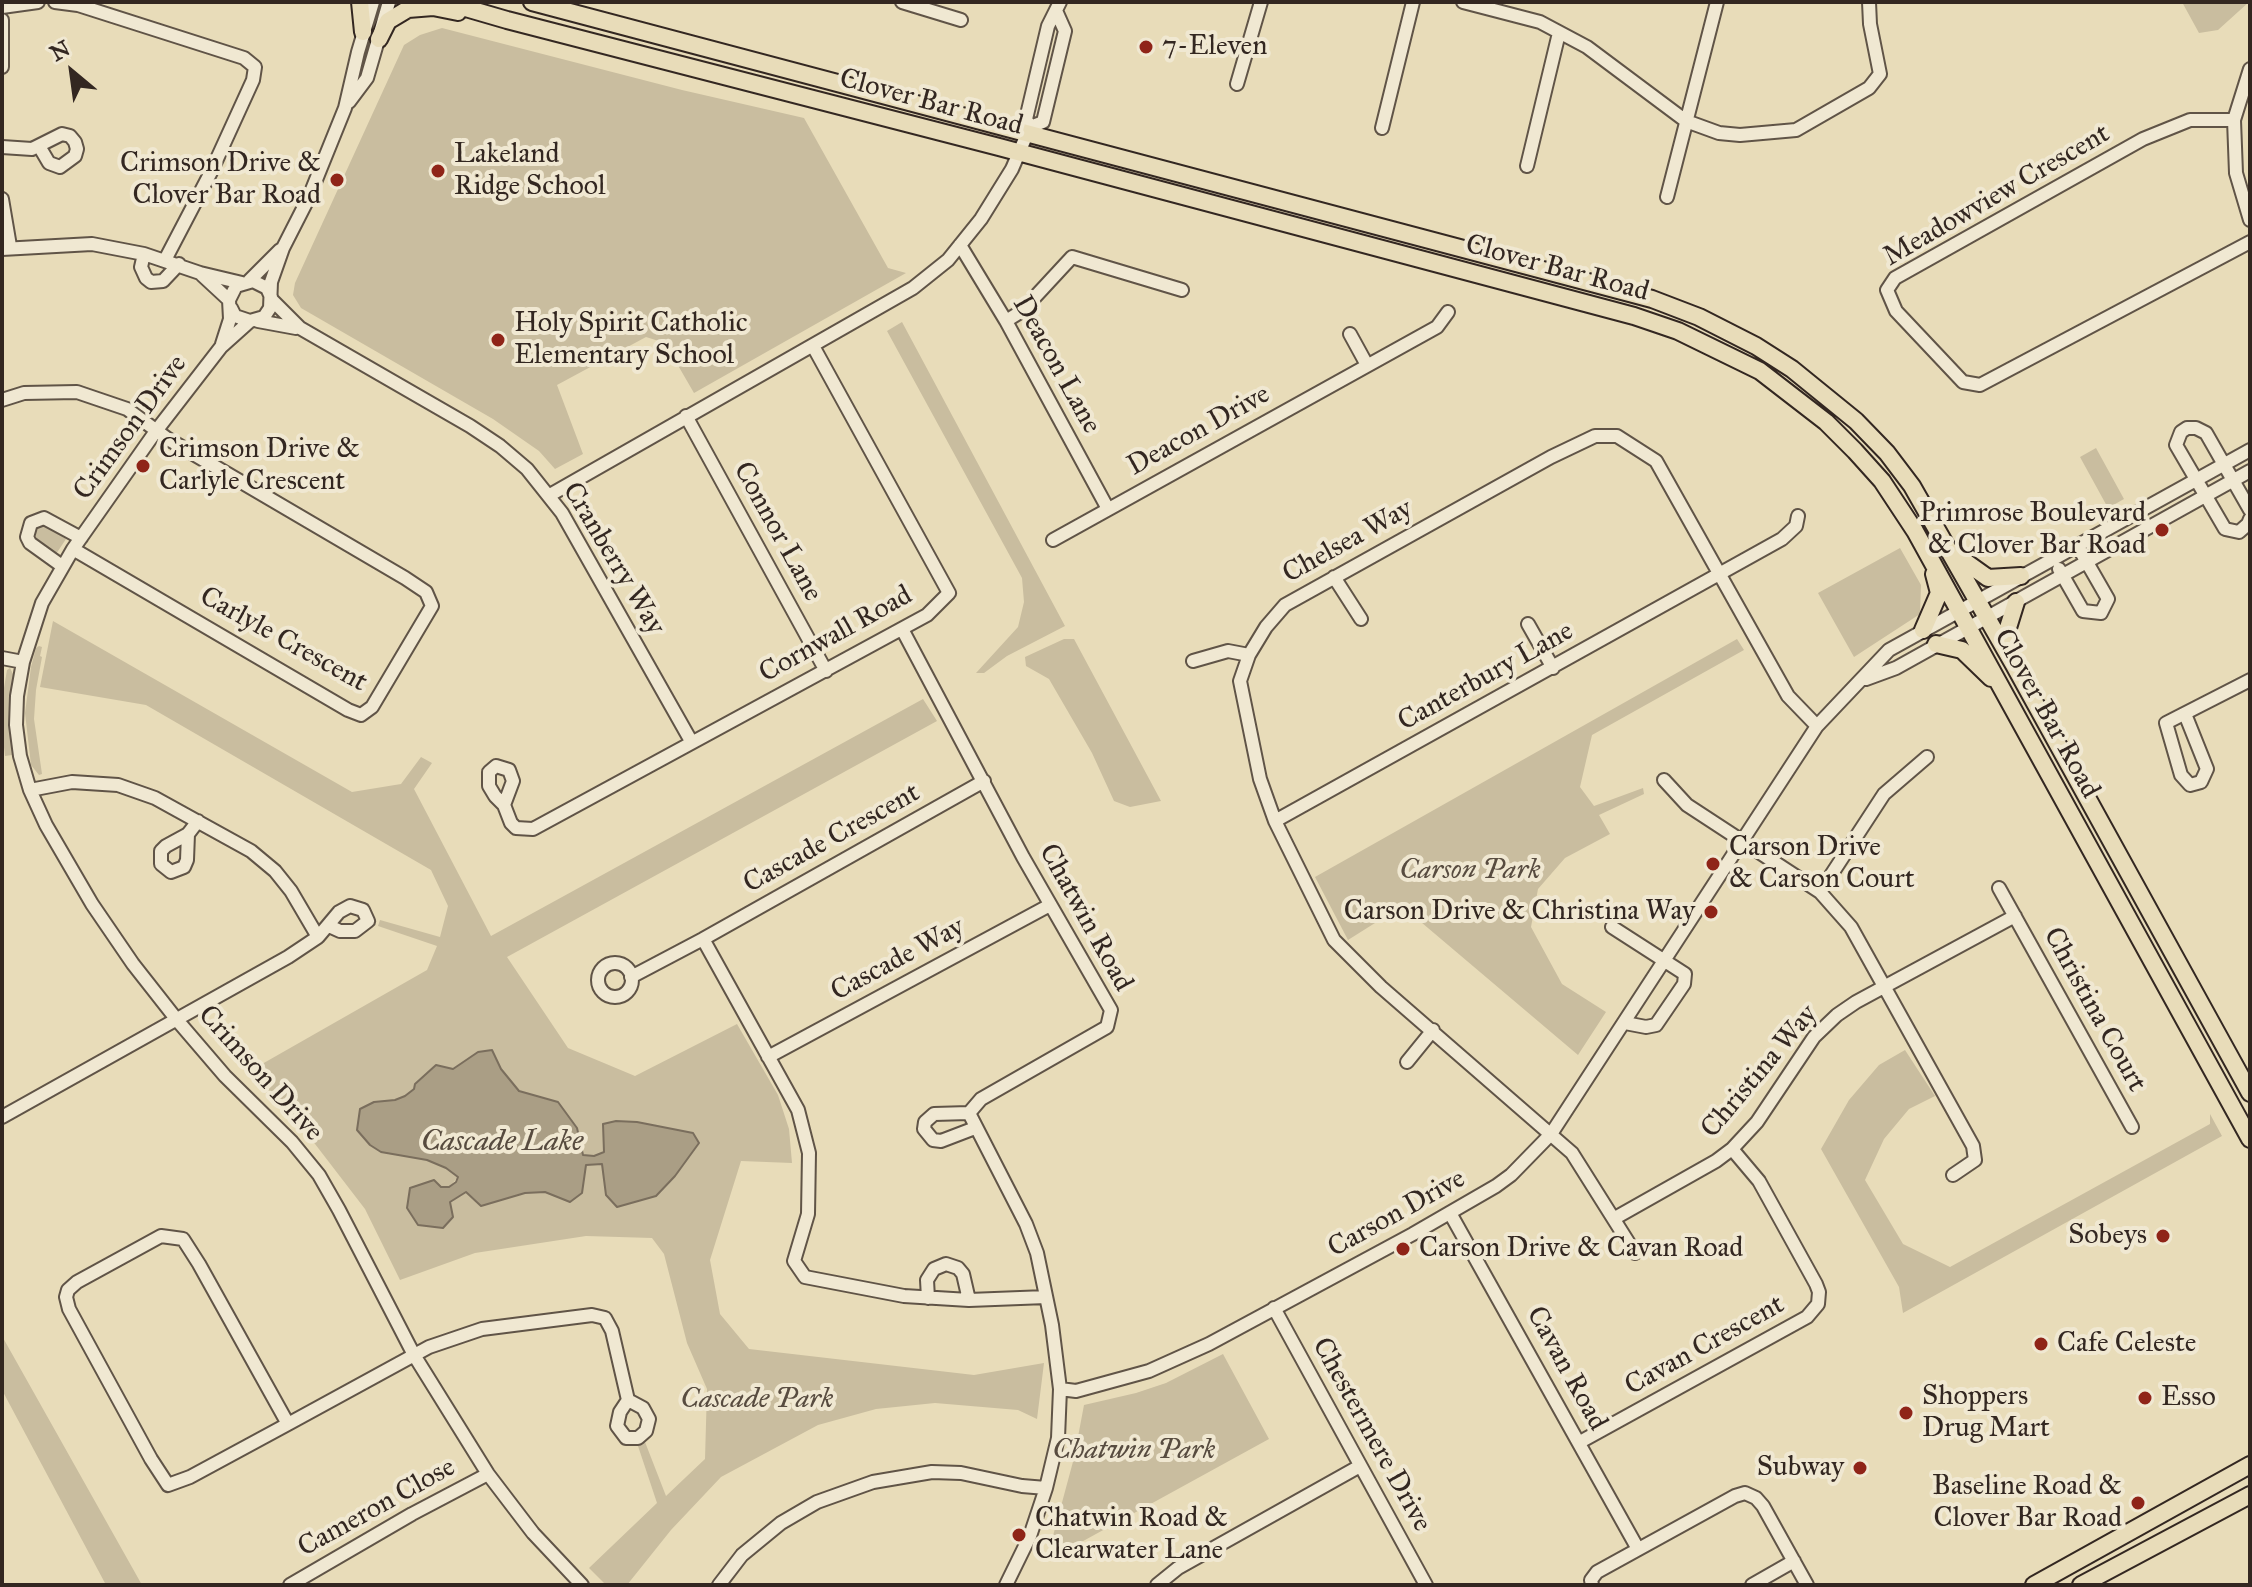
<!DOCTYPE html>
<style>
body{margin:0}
#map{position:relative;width:2252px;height:1587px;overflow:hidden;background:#e8dcb9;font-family:"IM FELL Great Primer",serif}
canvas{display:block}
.frame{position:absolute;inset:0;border:4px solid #332721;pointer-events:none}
.north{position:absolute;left:32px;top:32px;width:80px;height:80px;-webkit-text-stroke:6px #f0e8d2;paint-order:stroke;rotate:331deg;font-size:22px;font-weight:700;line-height:32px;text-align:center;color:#332721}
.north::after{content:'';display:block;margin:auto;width:28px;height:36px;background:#332721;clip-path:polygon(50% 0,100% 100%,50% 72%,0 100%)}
</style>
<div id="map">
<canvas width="2252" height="1587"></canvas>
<div class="frame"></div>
<div class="north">N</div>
</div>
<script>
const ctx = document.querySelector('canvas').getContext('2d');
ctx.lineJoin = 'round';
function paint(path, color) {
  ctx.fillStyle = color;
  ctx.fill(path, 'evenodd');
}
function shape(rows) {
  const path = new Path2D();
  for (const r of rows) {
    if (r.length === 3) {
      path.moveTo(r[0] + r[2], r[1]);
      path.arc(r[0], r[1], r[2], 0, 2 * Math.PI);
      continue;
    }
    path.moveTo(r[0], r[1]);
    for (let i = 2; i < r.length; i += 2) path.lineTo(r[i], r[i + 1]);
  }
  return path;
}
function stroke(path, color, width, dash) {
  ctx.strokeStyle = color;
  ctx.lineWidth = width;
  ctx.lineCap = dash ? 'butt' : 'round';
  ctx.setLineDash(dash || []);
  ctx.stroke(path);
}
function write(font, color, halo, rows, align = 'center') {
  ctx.font = font + ' "IM FELL Great Primer",serif';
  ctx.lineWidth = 8;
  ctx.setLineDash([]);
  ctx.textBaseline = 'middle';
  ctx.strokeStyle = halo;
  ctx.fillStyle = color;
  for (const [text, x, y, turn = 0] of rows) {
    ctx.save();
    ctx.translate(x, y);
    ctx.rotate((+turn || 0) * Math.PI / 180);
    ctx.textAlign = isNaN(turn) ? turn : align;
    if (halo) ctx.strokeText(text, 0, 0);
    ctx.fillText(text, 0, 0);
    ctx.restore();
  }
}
const green = shape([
 [2182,2,2249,2,2218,30,2199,33],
 [442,28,682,90,804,118,888,268,906,273,694,393,665,343,646,337,557,385,583,454,555,469,539,451,493,419,301,308,293,295,295,283,404,45,420,35],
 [902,322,1065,626,1007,656,984,673,976,673,1018,627,1024,602,1022,578,887,331],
 [2096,448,2124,499,2108,508,2080,457],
 [45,525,66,539,56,554,37,541,35,537,37,528],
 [1900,548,1921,585,1920,614,1854,657,1818,593],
 [53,621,352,792,401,784,421,757,432,763,414,789,491,936,923,699,937,721,507,957,568,1048,635,1076,737,1024,778,1095,789,1129,792,1163,741,1161,710,1260,720,1314,749,1349,974,1375,1044,1363,1037,1419,1018,1410,935,1403,876,1409,818,1425,721,1477,671,1530,627,1585,606,1585,589,1568,657,1503,637,1443,645,1442,666,1496,705,1459,707,1389,687,1343,664,1254,652,1238,586,1236,475,1253,400,1280,365,1209,292,1114,264,1091,248,1072,427,970,437,946,378,926,380,920,440,937,448,906,431,870,146,705,40,687],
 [492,1050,501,1069,519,1091,558,1103,577,1128,583,1155,594,1156,604,1152,603,1124,693,1133,656,1196,617,1207,602,1164,586,1165,582,1193,525,1193,481,1206,466,1191,450,1202,441,1187,449,1187,458,1177,446,1168,427,1160,381,1152,374,1102,395,1100,405,1096,453,1069,478,1052],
 [1064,639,1074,639,1161,801,1130,807,1114,801,1092,753,1049,679,1026,666,1025,657],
 [1737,639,1744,650,1592,735,1580,787,1594,806,1643,788,1644,794,1599,815,1610,834,1565,858,1538,889,1531,927,1562,984,1606,1012,1578,1055,1402,906,1348,940,1315,877],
 [39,646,42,647,40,656,42,657,36,690,34,719,42,774,39,775,31,765,25,713,31,667,36,648],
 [10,668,16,680,9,707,12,755,5,756,2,729,3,694,7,670],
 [1905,1050,1935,1096,1909,1109,1884,1139,1865,1180,1903,1244,1950,1267,2210,1124,2210,1114,2222,1136,1903,1313,1899,1287,1821,1149,1849,1100,1879,1065],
 [2,1336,142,1585,106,1585,2,1390],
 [1223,1354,1269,1439,1065,1551,1050,1547,1074,1458,1084,1405,1136,1393,1166,1383]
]);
const water = shape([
 [492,1050,501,1069,519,1091,558,1102,577,1128,583,1155,594,1156,604,1152,603,1124,616,1121,637,1122,693,1133,699,1143,675,1176,656,1196,617,1207,606,1195,602,1164,586,1165,582,1193,570,1202,545,1192,525,1193,481,1206,466,1192,450,1202,453,1217,443,1228,418,1225,407,1208,410,1188,434,1180,441,1187,449,1187,456,1182,458,1177,446,1168,427,1160,381,1152,370,1145,357,1130,360,1109,374,1102,395,1100,405,1096,414,1089,415,1084,436,1065,453,1069,478,1052,492,1050]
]);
const minor = shape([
 [55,2,78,5,244,58,255,67,253,80,211,172,165,260],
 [902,2,961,20],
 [1463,2,1540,22,1587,47,1686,121,1719,133,1740,135,1796,130,1869,88,1880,74,1870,24,1869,2],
 [2,7,38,2],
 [2,20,2,67],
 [2250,69,2234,120,2236,173,2250,220],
 [1237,84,1261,2],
 [349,102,367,78,389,2],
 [2234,120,2190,120,2143,139,1895,278,1887,290,1896,311,1963,382,1980,385,2250,242],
 [1030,127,1026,119,1048,26,1060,2],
 [1030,127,1043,122,1065,31,1057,13],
 [1382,128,1413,2],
 [2,147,32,149,62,134,70,136,75,142,77,149,75,156,60,167,49,163,39,146],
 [1527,166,1559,33],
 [1667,197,1717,2],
 [2,199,10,246],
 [960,245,1006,321,1108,509],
 [2,249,92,244,144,254,200,273,242,283],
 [144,254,141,267,146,278,151,282,163,281,179,264],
 [202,275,229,300],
 [249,281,280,250],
 [271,299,300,328,470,426,500,446,527,469,562,513,691,741],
 [231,308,235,316,250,321,264,317,270,308,271,282,283,248,309,197,345,108,358,52,373,2],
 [250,321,221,347,156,431,73,549,42,603,23,662,17,696,16,725,20,756,30,790,46,825,92,904,133,964,177,1020,225,1076,292,1142,319,1175,339,1210,414,1355,488,1474,533,1533,582,1585],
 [258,321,296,328],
 [1006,321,1022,311,1072,257,1182,290],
 [1350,334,1367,365],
 [222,344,230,319,229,300,236,286,253,281,267,288,271,297],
 [2,400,24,393,77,392,127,409,168,439,405,578,426,592,432,606,372,707,361,715,348,710,73,549],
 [686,416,826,671],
 [550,495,913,288,948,260,981,219,1012,169,1030,127],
 [2250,510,2206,433,2196,428,2187,428,2181,432,2176,445,2225,529,2239,532,2248,524,2250,519],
 [1053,540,1437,327,1448,312],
 [62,566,30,543,27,537,31,523,44,518,81,538],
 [2059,569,2083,611,2101,613,2108,599,2077,545],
 [1334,577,1361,619],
 [1528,624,1553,668],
 [902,629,1023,857,1111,1010,1107,1027,981,1099,969,1113,1026,1224,1037,1253,1052,1325,1060,1389,1058,1438,1046,1488,1030,1536,1006,1585],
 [2,658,23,662],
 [1193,661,1228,651,1249,655],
 [1866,679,1896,668,2250,471],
 [2185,714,2207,769,2201,782,2190,785,2181,775,2166,723,2250,680],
 [1664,780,1687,805,1820,892,1851,927,1973,1146,1975,1160,1953,1175],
 [984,781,703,939,798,1110,809,1153,808,1214,794,1261,805,1277,904,1296,969,1300,1046,1297],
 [504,805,513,781,509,770,496,766,489,772,489,786,495,796,504,805,511,823,516,828,533,829,927,615,949,593,813,346],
 [1275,821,1782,539,1796,526,1798,516],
 [188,834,187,860,184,867,171,872,161,864,161,851,166,846,188,834,198,821],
 [1999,888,2132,1127],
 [1820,892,1884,794,1927,757],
 [1612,927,1685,974,1684,984,1656,1025,1646,1027,1625,1023],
 [318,937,339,912,350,906,363,910,368,921,355,931,340,931,329,926],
 [615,980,17],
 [631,977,703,939],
 [768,1057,1050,905],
 [1407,1062,1433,1030],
 [969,1113,934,1114,925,1122,924,1129,933,1140,941,1141,975,1128],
 [2,1117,288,957,318,937,291,891,275,871,251,851,155,798,118,785,72,782,30,790],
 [1450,1213,1638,1549],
 [1615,1218,1716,1161,1732,1149,1757,1122,1814,1037,1837,1015,1856,1002,2015,916],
 [1635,1253,1572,1153,1381,987,1334,940,1275,821,1260,779,1240,681,1249,655,1266,627,1285,605,1551,457,1595,436,1617,436,1656,461,1788,696,1817,726],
 [928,1298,927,1280,934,1269,946,1264,958,1268,963,1274,969,1300],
 [1274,1308,1426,1585],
 [1060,1389,1076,1391,1149,1371,1209,1344,1413,1234,1496,1186,1511,1175,1551,1134,1817,726,1889,650,2250,450],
 [628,1400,643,1408,649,1419,646,1431,638,1438,626,1438,617,1426,620,1412,628,1400],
 [288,1424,199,1264,183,1239,161,1236,77,1282,68,1290,66,1297,69,1309,151,1459,168,1485,190,1477,288,1424,429,1347,482,1329,592,1315,605,1318,612,1331,628,1400],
 [1580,1442,1807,1317,1818,1304,1819,1292,1816,1284,1759,1181,1732,1149],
 [290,1585,412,1514,488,1474],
 [719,1585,742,1555,781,1523,817,1502,873,1482,932,1472,961,1473,1022,1486,1046,1488],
 [1157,1585,1178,1568,1360,1466],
 [1592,1585,1591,1580,1597,1572,1735,1496,1745,1493,1756,1498,1763,1506,1807,1585],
 [1752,1585,1794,1561]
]);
const major = shape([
 [360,2,363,32],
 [445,2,507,20,999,147,1634,316,1678,331,1760,371,1826,422,1855,451,1882,481,1915,531,2250,1139],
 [532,2,1652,299,1699,317,1756,346,1792,369,1856,421,1887,453,1912,486,2014,665,2250,1093],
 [379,39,388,21,408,9,433,7,458,12],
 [1953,553,1988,578,2021,576],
 [1923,630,1939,593,1934,574],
 [1936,644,1962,650,1991,678],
 [2011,651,2007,631,2016,602],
 [2034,1585,2250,1465],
 [2081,1585,2250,1495]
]);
const markers = [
 [1146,47,8,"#8f2418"],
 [438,171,8,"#8f2418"],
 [337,180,8,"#8f2418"],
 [498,340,8,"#8f2418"],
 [143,466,8,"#8f2418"],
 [2162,530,8,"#8f2418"],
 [1713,864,8,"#8f2418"],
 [1711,912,8,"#8f2418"],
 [2163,1236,8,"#8f2418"],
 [1403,1249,8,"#8f2418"],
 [2041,1344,8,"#8f2418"],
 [2145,1398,8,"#8f2418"],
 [1906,1413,8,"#8f2418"],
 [1860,1468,8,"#8f2418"],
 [2138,1503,8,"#8f2418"],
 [1019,1535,8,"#8f2418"]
];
const poiNames = [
 ["7-Eleven",1162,47],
 ["Lakeland",454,155],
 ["Ridge School",454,187],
 ["Crimson Drive &",321,164,"right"],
 ["Clover Bar Road",321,196,"right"],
 ["Holy Spirit Catholic",514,324],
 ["Elementary School",514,356],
 ["Crimson Drive &",159,450],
 ["Carlyle Crescent",159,482],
 ["Primrose Boulevard",2146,514,"right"],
 ["& Clover Bar Road",2146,546,"right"],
 ["Carson Drive",1729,848],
 ["& Carson Court",1729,880],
 ["Carson Drive & Christina Way",1695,912,"right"],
 ["Sobeys",2147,1236,"right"],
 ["Carson Drive & Cavan Road",1419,1249],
 ["Cafe Celeste",2057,1344],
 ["Shoppers",1922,1397],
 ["Drug Mart",1922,1429],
 ["Esso",2161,1398],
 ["Subway",1844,1468,"right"],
 ["Baseline Road &",2122,1487,"right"],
 ["Clover Bar Road",2122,1519,"right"],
 ["Chatwin Road &",1035,1519],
 ["Clearwater Lane",1035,1551]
];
const streetNames = [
 ["Clover Bar Road",931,103,15],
 ["Meadowview Crescent",1997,196,-30],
 ["Clover Bar Road",1557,269,15],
 ["Deacon Lane",1056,365,61],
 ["Crimson Drive",131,428,-54],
 ["Deacon Drive",1199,431,-29],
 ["Connor Lane",777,532,61],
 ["Chelsea Way",1348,542,-29],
 ["Cranberry Way",613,559,59],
 ["Cornwall Road",836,635,-29],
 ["Carlyle Crescent",283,640,29],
 ["Canterbury Lane",1486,677,-29],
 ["Clover Bar Road",2046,714,61],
 ["Cascade Crescent",832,839,-29],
 ["Chatwin Road",1085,918,61],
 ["Cascade Way",898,960,-28],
 ["Christina Court",2094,1010,61],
 ["Christina Way",1760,1072,-50],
 ["Crimson Drive",260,1074,48],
 ["Carson Drive",1397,1214,-29],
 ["Cavan Crescent",1705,1346,-29],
 ["Cavan Road",1566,1369,61],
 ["Chestermere Drive",1371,1435,61],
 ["Cameron Close",377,1508,-29]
];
const parkNames = [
 ["Carson Park",1470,871],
 ["Cascade Park",757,1400],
 ["Chatwin Park",1134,1451]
];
const waterNames = [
 ["Cascade Lake",502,1143]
];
paint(green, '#c9bd9f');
paint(water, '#aa9e85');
stroke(water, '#7a6e5d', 2);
stroke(minor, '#605447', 16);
stroke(major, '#332721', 20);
stroke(minor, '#f0e8d2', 12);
stroke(major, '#e8dcb9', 16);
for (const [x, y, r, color] of markers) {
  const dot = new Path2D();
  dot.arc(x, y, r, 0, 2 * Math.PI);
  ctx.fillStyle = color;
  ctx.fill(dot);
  stroke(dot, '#f0e8d2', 3);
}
write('28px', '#332721', '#f0e8d2', poiNames, 'left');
write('28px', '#332721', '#f0e8d2', streetNames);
write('italic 28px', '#584c40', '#f0e8d2', parkNames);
write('italic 30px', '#574b3f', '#f0e8d2', waterNames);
</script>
